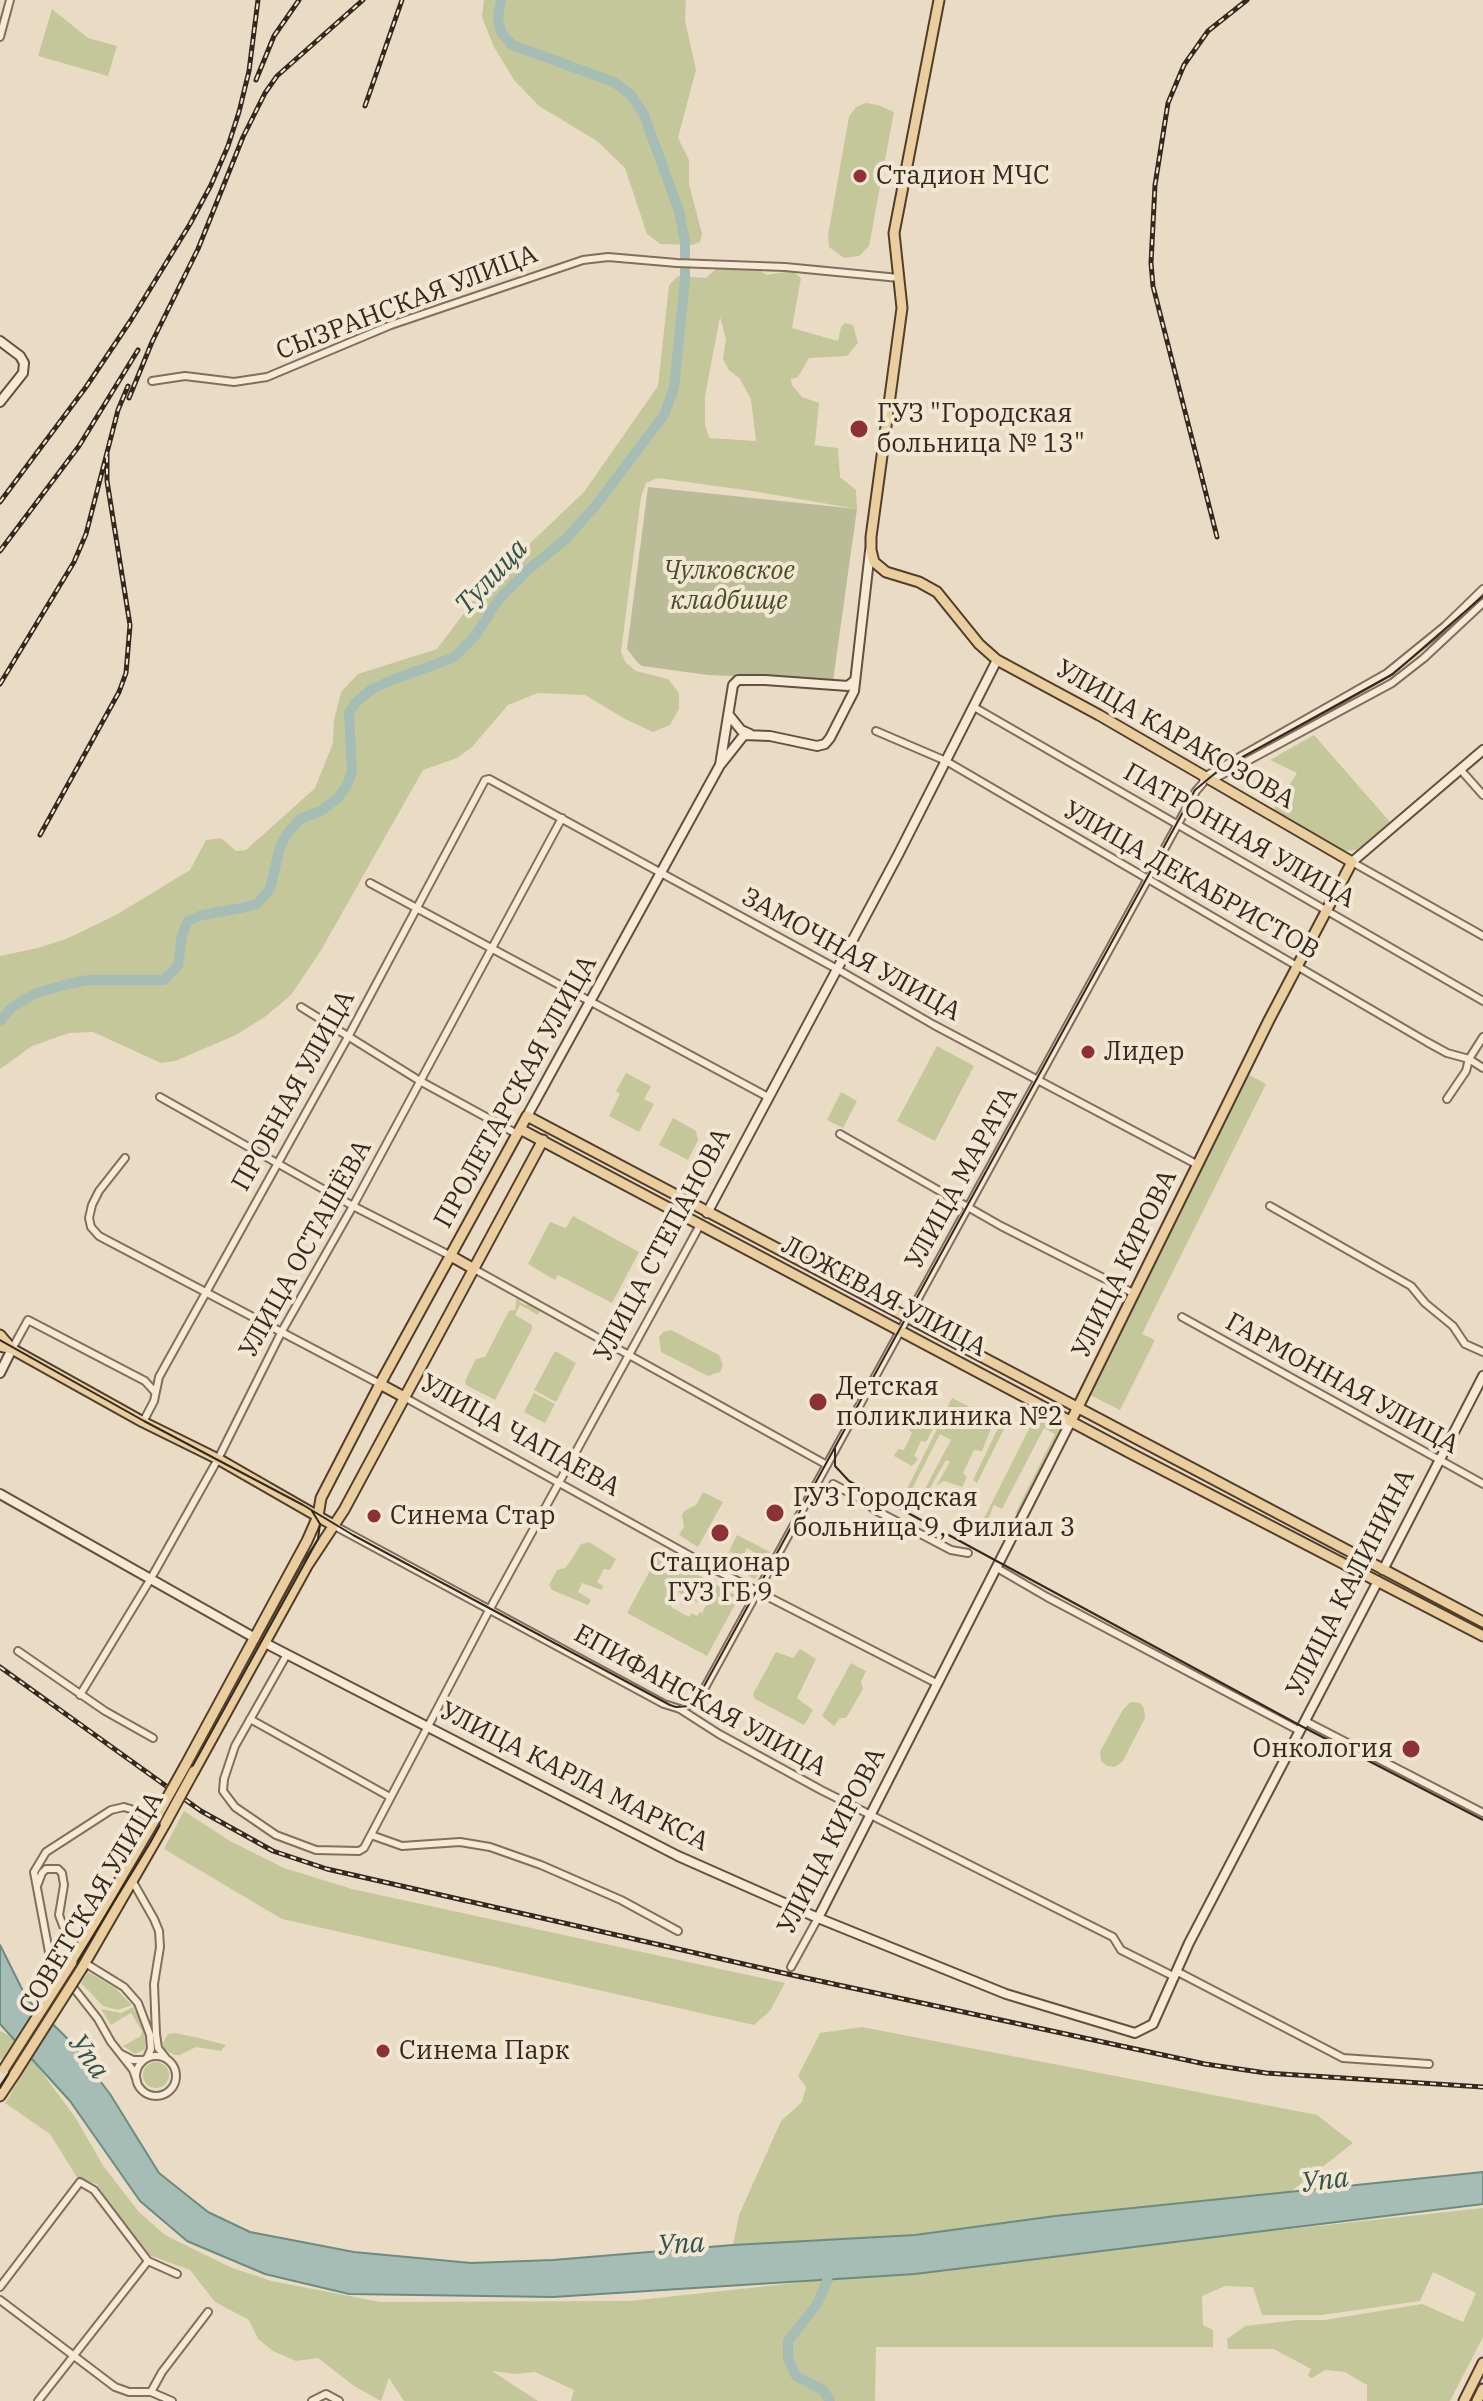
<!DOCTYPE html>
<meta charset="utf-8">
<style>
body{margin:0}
canvas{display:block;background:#eadcc4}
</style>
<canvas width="1483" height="2401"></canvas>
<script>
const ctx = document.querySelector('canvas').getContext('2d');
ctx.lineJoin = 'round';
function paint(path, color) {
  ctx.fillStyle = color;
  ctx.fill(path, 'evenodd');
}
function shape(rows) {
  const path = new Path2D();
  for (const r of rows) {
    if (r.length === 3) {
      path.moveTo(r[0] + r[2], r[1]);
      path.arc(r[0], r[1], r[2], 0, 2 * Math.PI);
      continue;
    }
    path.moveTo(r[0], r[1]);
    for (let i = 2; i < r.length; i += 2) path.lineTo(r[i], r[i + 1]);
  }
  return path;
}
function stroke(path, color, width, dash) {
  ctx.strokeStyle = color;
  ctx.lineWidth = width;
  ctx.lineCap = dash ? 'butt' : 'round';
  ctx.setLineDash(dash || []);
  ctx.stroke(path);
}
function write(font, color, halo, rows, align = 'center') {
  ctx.font = font + ' "IBM Plex Serif",serif';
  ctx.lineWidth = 8;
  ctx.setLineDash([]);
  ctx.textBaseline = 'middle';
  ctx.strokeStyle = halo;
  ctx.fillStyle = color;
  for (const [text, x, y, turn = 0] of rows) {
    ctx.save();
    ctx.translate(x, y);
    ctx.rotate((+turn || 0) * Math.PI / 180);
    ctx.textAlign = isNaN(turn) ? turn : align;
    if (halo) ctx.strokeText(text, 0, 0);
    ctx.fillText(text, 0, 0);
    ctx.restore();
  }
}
const green = shape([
 [484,0,686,0,685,20,696,70,678,138,689,160,689,184,702,234,700,242,692,245,660,244,647,234,625,168,597,141,539,106,514,80,494,47,482,17],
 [52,9,88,38,117,46,108,76,38,56],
 [866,103,878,105,894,112,869,246,859,256,844,258,829,247,828,235,849,117,856,107],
 [717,268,761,271,766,275,792,271,801,278,792,328,838,341,841,327,845,323,853,325,858,343,847,356,809,358,798,377,791,379,792,385,802,397,819,403,815,444,813,445,838,448,840,477,856,490,857,509,752,491,658,478,646,483,641,497,621,652,626,663,636,671,668,679,679,693,679,709,670,725,653,732,627,720,585,695,538,693,508,705,472,747,457,758,423,770,320,952,291,995,266,1016,236,1035,175,1061,161,1063,93,1032,69,1033,32,1046,0,1069,0,956,38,948,66,939,116,915,190,870,206,840,221,838,236,851,246,850,315,788,333,743,334,720,341,692,358,674,437,649,482,589,584,492,658,386,669,285,678,276,706,278],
 [720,317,726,339,723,359,729,370,740,379,751,399,756,441,709,438,705,424,705,396],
 [1314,735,1390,822,1357,850,1343,851,1273,810,1297,773,1270,760],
 [937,1046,974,1066,935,1141,897,1121],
 [626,1073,651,1086,644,1099,654,1104,639,1132,609,1116,620,1094,616,1091],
 [1249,1075,1266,1084,1142,1334,1155,1340,1120,1410,1090,1395],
 [841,1092,857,1101,843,1128,827,1120],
 [673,1118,696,1131,698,1140,688,1160,659,1145],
 [573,1216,639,1252,612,1303,558,1275,555,1280,528,1264,550,1222,566,1228],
 [517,1296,520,1302,526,1305,532,1303,541,1308,538,1315,520,1305,515,1315,532,1325,532,1329,495,1400,466,1385,465,1381,476,1359,485,1357,509,1311,515,1310],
 [671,1330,719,1355,723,1365,720,1372,708,1376,661,1352,659,1337,663,1332],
 [555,1351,576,1363,556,1402,534,1390],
 [534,1393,555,1404,545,1423,524,1412],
 [952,1398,1006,1425,977,1483,973,1480,999,1426,993,1423,982,1451,974,1450,963,1473,967,1477,962,1487,944,1481,936,1486,950,1462,946,1460,927,1493,921,1496,951,1440,940,1434,911,1491,907,1489,938,1427,944,1430,949,1419,964,1426,967,1421,971,1423,975,1418,955,1407,952,1411,947,1408],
 [915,1415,935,1425,926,1442,921,1441,914,1456,918,1459,912,1466,894,1456,898,1449,904,1450,912,1433,908,1428],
 [1035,1417,1061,1430,1020,1512,1015,1514,1055,1434,1044,1428,1002,1509,994,1505,980,1538,976,1534],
 [703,1492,723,1502,698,1547,679,1535,684,1527,682,1516,684,1511,696,1505],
 [737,1535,770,1552,755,1579,723,1562,728,1552,741,1559,740,1563,754,1570,762,1557,747,1548,742,1558,729,1551],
 [589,1542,616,1559,610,1570,604,1569,597,1582,603,1586,602,1590,582,1583,578,1592,591,1600,588,1605,552,1590,549,1585,557,1570,565,1568,570,1562,581,1544],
 [659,1554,739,1597,707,1656,627,1613],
 [674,1583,681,1586,678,1592,698,1603,700,1598,708,1602,702,1613,700,1612,697,1616,691,1613,689,1617,671,1607,672,1604,668,1601,671,1595,668,1593],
 [800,1649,816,1659,797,1698,813,1710,804,1725,755,1699,753,1694,776,1652,793,1658],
 [851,1663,866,1671,861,1682,863,1689,846,1718,840,1718,834,1726,822,1716],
 [1130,1702,1140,1703,1144,1708,1145,1718,1123,1761,1115,1767,1107,1766,1101,1761,1100,1752,1122,1711],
 [184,1811,230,1841,284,1868,352,1889,785,1983,770,2011,754,2025,282,1919,164,1849],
 [88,1972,115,1988,132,2005,118,2010,103,2006,81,1983],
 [133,2007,144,2028,145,2039,145,2049,135,2054,123,2046,141,2036,142,2031,131,2013,111,2025,101,2009,121,2013],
 [862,2027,1317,2115,1353,2143,1289,2193,1055,2216,915,2235,733,2245,739,2215,781,2121,802,2102,806,2087,798,2076,820,2033],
 [0,2031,10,2036,32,2059,75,2117,104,2167,139,2212,165,2235,232,2268,272,2281,380,2302,630,2301,1483,2208,1483,2337,1450,2401,1367,2401,1367,2385,1345,2372,1325,2370,1312,2378,1308,2376,1311,2369,1274,2349,1228,2349,1227,2339,1245,2326,1297,2320,1325,2320,1422,2304,1463,2322,1476,2293,1433,2272,1420,2301,1322,2315,1262,2315,1253,2287,1225,2286,1202,2296,1203,2325,1213,2330,1213,2347,876,2347,875,2401,571,2401,574,2390,535,2372,516,2374,492,2371,538,2401,404,2401,389,2378,381,2401,354,2386,318,2358,296,2361,273,2351,258,2339,249,2320,215,2302,190,2270,149,2255,110,2206,97,2184,78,2179,50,2134,5,2103,22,2075,2,2059,0,2061],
 [175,2033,199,2038,226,2045,221,2051,196,2047,180,2055,174,2055,164,2049,163,2043,168,2034],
 [156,2075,13]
]);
const cemetery = shape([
 [648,487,857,509,833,681,708,675,642,666,637,662,627,649]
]);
const water = shape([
 [0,1945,27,1999,69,2040,110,2094,159,2173,208,2212,250,2232,354,2252,471,2263,553,2260,733,2245,915,2235,1055,2216,1483,2172,1483,2204,915,2274,553,2297,349,2294,265,2274,187,2241,140,2201,70,2101,0,2024,0,1945]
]);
const river = shape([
 [0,1021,11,1008,34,994,68,984,89,980,164,980,178,966,182,935,188,921,202,915,247,907,258,903,270,889,280,847,287,834,300,819,321,811,338,798,347,785,352,772,349,713,356,702,372,689,397,678,453,658,475,636,499,599,529,569,566,539,596,505,664,415,674,388,685,280,685,242,679,211,644,115,632,96,614,82,512,45,501,32,498,17,501,0],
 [828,2268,827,2281,817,2304,788,2341,788,2358,796,2376,823,2390,830,2401]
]);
const street = shape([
 [0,37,10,0],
 [152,381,185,376,234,382,267,377,391,325,583,260,608,257,677,263,785,267,899,278],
 [974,707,1483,1001],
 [876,731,946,761,1427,1042,1447,1053,1469,1059,1483,1068],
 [1460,769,1483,795],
 [1210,781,1392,683,1424,658,1483,603],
 [1352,862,1483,936],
 [370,883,768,1097],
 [301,1007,420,1081,517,1134],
 [160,1097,353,1206,451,1256],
 [1447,1099,1466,1071,1469,1059,1483,1037],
 [840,1134,1001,1226,1135,1294],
 [125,1158,99,1191,92,1205,89,1218,91,1227,99,1236,380,1384],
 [1270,1206,1411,1286,1425,1303,1453,1326,1465,1344,1483,1352],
 [474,1269,827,1465],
 [1182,1317,1483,1484],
 [12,1349,28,1320,145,1381,154,1391],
 [404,1397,716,1570,938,1684],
 [143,1422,154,1401,159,1377,348,1037,485,780,489,779,837,969,934,1025,1198,1165],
 [833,1484,863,1500,875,1510,951,1550,968,1553],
 [333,1525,664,1704,680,1709,719,1734,821,1790,1113,1937,1121,1950,1175,1977],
 [997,1568,1047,1597,1300,1731],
 [18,1651,105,1711,153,1738],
 [286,1656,235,1746,224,1779,223,1791,235,1807,276,1835,316,1850,359,1851,364,1848,486,1616,700,1225],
 [80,1695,150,1580,218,1459,282,1331,353,1206,562,818],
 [680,1709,697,1702,1196,791,1203,783,1204,777,1387,673,1445,626,1483,589],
 [250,1719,390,1797],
 [1305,1721,1483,1813],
 [371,1835,402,1846,460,1842,490,1847,541,1865,621,1900,678,1931],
 [133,1882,154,1919,159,1931,160,1947,154,1984,156,2034,158,2048,166,2058],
 [37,1886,42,1873,46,1869,58,1869,62,1873,64,1885,59,1915,65,1931,79,1950],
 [85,1963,124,1987,138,2003,150,2035,151,2049,147,2058],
 [791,1967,818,1918],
 [1176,1971,1343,2058,1429,2064],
 [121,2054,133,2060,144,2060],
 [156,2076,20],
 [137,2081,133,2070,111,2042,98,2019,58,1968,49,1952,34,1872,46,1852,111,1810,124,1807,137,1811,154,1822],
 [0,2287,80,2182,94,2190,148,2261,177,2274],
 [0,2300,115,2387,129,2392,151,2392,172,2401],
 [151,2392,162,2372,208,2312],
 [38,2401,148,2261],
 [312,2401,326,2394,339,2401]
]);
const secondary = shape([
 [0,341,20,356,24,363,23,373,0,402],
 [729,715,741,730,750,734],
 [721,764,744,735,770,736,817,746,825,744,830,738,854,691,870,551],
 [1352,862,1483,750],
 [527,1116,720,765,733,685,738,680,765,680,848,686,855,680],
 [707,1213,898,855,997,660],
 [0,1373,12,1349],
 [0,1494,255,1638],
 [1383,1570,1483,1376],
 [265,1643,678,1856,818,1918,1006,1994,1135,2033,1153,2024,1189,1943,1378,1581],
 [818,1918,1071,1421]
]);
const primary = shape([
 [939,0,894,233,902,308,871,537,871,550,874,562,886,572,919,582,937,592,979,644,997,660,1099,715,1352,862,1269,1020,1071,1421],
 [520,1129,1132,1454,1483,1636],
 [451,1256,474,1269],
 [0,1335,12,1349],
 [0,1346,12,1349,143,1422,218,1459,333,1525],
 [380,1384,404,1397],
 [185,1766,307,1541,318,1516,321,1498,380,1384,527,1116,1483,1622],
 [194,1771,307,1566,344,1510,543,1140],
 [72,1962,156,1818],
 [82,1968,165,1824],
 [0,2096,14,2075],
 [1464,2401,1483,2363],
 [1477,2401,1483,2389]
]);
const tram = shape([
 [0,1340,144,1421,303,1505,353,1535,670,1705,676,1707,689,1706,697,1699,1195,790,1219,770,1393,674,1483,596],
 [835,1448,835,1466,849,1481,1303,1727,1483,1820],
 [0,2088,150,1843,318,1539,320,1524,312,1511]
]);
const rail = shape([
 [256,80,274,36,299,0],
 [365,106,402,0],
 [129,398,152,342,198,249,243,137,265,93,277,76,363,0],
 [0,502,86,387,131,320,190,224,211,185,228,146,239,112,249,71,258,0],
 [1217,537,1153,286,1151,263,1155,185,1168,103,1184,65,1208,31,1247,0],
 [0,551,79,446,138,350],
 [0,684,74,562,86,534,118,410,128,386],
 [40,835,119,692,126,673,130,625,107,481,107,454],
 [0,1667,201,1811,273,1851,327,1869,792,1975,1205,2064,1266,2073,1483,2087]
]);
const primaryBridge = shape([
 [156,1818,185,1766],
 [165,1824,194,1771],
 [4,2069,72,1962],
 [14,2075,82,1968]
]);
const markers = [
 [860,176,8,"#8d3137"],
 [859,429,10,"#8d3137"],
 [1088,1052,8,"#8d3137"],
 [818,1402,10,"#8d3137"],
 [775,1513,10,"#8d3137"],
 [374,1516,8,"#8d3137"],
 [720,1533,10,"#8d3137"],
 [1411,1749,10,"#8d3137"],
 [383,2051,8,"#8d3137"]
];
const poiNames = [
 ["Стадион МЧС",876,176],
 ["ГУЗ \"Городская",877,414],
 ["больница № 13\"",877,444],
 ["Лидер",1104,1052],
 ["Детская",836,1387],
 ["поликлиника №2",836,1417],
 ["ГУЗ Городская",793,1498],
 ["больница 9, Филиал 3",793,1528],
 ["Синема Стар",390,1516],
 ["Стационар",720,1563,"center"],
 ["ГУЗ ГБ 9",720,1593,"center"],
 ["Онкология",1393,1749,"right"],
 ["Синема Парк",399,2051]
];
const streetNames = [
 ["СЫЗРАНСКАЯ УЛИЦА",407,303,-21],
 ["УЛИЦА КАРАКОЗОВА",1175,735,30],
 ["ПАТРОННАЯ УЛИЦА",1239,836,30],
 ["УЛИЦА ДЕКАБРИСТОВ",1191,881,30],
 ["ЗАМОЧНАЯ УЛИЦА",851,955,29],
 ["ПРОБНАЯ УЛИЦА",294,1091,-61],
 ["ПРОЛЕТАРСКАЯ УЛИЦА",516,1092,-61],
 ["УЛИЦА МАРАТА",962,1178,-61],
 ["УЛИЦА СТЕПАНОВА",663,1245,-62],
 ["УЛИЦА ОСТАШЁВА",306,1249,-61],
 ["УЛИЦА КИРОВА",1125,1264,-64],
 ["ЛОЖЕВАЯ УЛИЦА",884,1297,28],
 ["ГАРМОННАЯ УЛИЦА",1342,1384,29],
 ["УЛИЦА ЧАПАЕВА",520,1436,29],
 ["УЛИЦА КАЛИНИНА",1351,1583,-63],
 ["ЕПИФАНСКАЯ УЛИЦА",700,1701,29],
 ["УЛИЦА КАРЛА МАРКСА",574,1777,27],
 ["УЛИЦА КИРОВА",832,1841,-63],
 ["СОВЕТСКАЯ УЛИЦА",92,1903,-59]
];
const parkNames = [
 ["Чулковское",729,571],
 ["кладбище",729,601]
];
const waterNames = [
 ["Тулица",492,577,-47],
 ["Упа",88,2057,54],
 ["Упа",1325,2181,-7],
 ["Упа",681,2245,-4]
];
paint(green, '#c4c799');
paint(cemetery, '#babc97');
paint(water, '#a5bdb5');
stroke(water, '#6d8b81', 2);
stroke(river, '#a5bdb5', 10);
stroke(street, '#836e5c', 10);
stroke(secondary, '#654f3f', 12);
stroke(primary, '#513d30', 13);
stroke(street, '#f6ead6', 6);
stroke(secondary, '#f6ead6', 8);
stroke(primary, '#eace9e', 9);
stroke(tram, '#34281f', 2);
stroke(rail, '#34281f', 5);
stroke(rail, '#f2e7d3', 2, [6]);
stroke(primaryBridge, '#513d30', 13, []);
stroke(primaryBridge, '#eace9e', 9);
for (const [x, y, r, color] of markers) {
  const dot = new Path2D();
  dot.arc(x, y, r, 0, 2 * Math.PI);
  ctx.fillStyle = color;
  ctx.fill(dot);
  stroke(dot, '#f2e7d3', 3);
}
write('26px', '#34281f', '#f2e7d3', poiNames, 'left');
write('26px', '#34281f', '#f2e7d3', streetNames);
write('italic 26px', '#474f27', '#f2e7d3', parkNames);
write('italic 28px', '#2f534e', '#f2e7d3', waterNames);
</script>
